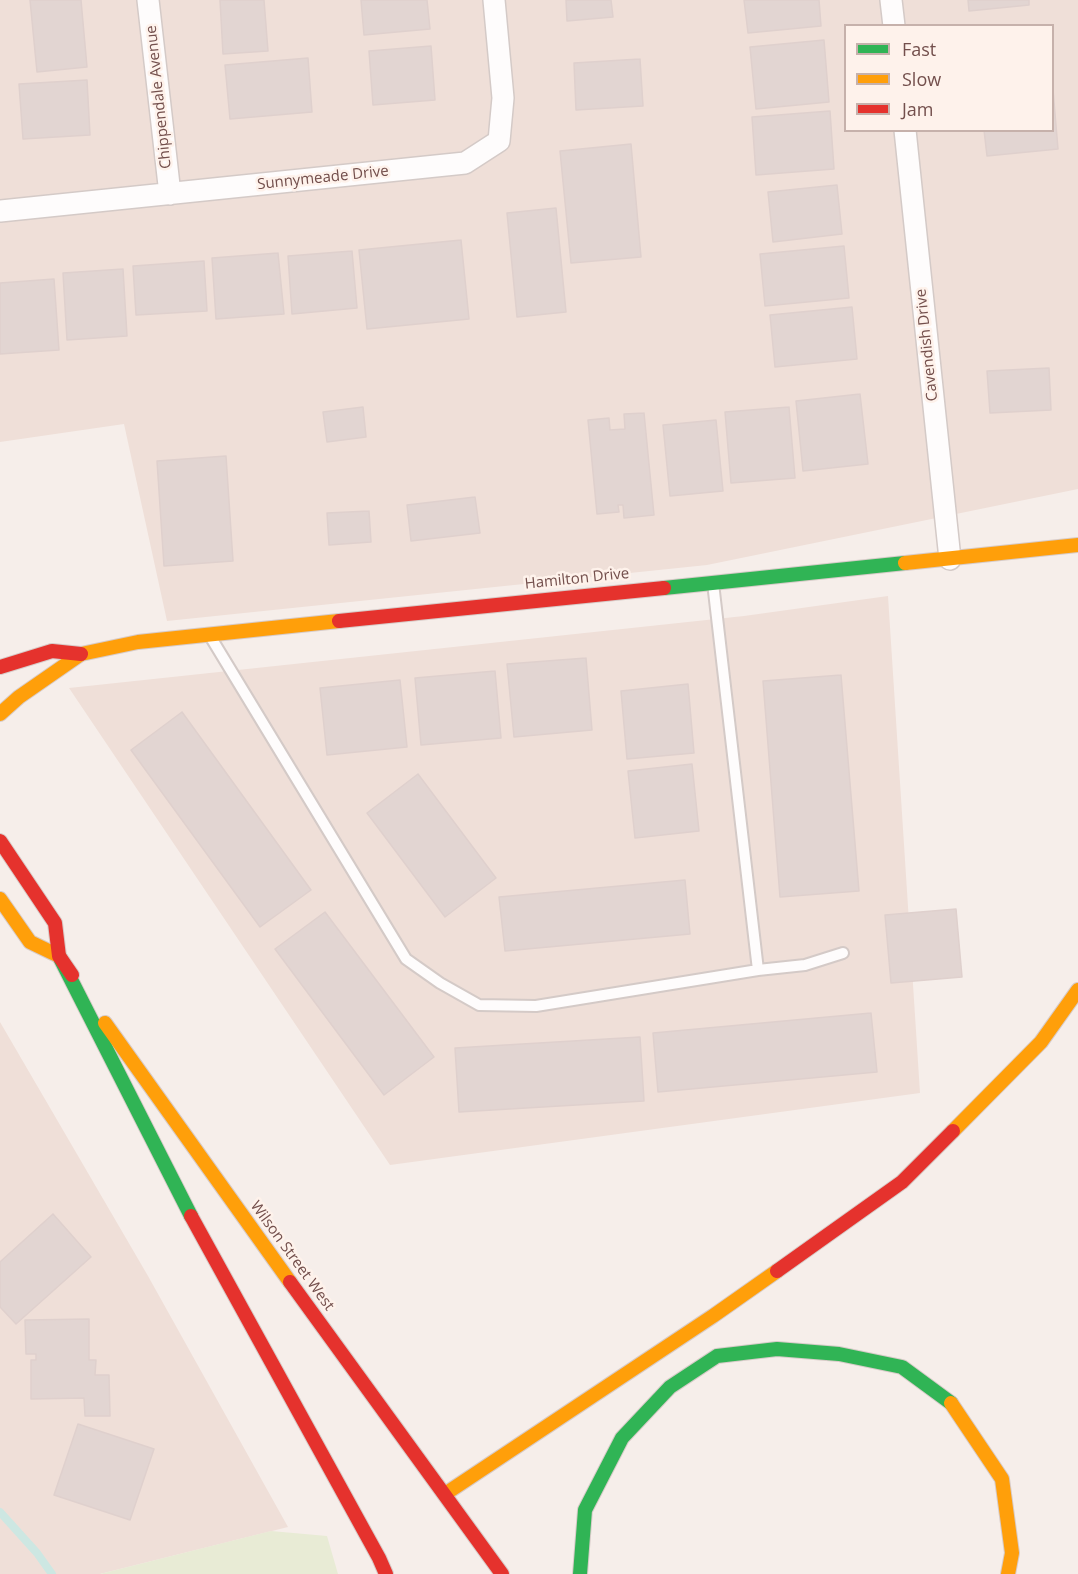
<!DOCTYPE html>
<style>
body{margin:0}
#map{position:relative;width:1078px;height:1574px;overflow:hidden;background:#f6eeea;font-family:"Open Sans",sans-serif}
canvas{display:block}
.legend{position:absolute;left:844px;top:24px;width:210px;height:108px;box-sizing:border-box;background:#fef2eb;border:2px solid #c6b1ab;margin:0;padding:8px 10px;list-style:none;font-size:18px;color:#734f4c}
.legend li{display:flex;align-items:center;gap:12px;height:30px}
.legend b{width:30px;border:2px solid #c6b1ab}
</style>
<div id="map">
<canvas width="1078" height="1574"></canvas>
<ul class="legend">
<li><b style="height:8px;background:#30b455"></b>Fast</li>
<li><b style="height:8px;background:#ff9f0a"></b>Slow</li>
<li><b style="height:8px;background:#e5322d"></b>Jam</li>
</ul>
</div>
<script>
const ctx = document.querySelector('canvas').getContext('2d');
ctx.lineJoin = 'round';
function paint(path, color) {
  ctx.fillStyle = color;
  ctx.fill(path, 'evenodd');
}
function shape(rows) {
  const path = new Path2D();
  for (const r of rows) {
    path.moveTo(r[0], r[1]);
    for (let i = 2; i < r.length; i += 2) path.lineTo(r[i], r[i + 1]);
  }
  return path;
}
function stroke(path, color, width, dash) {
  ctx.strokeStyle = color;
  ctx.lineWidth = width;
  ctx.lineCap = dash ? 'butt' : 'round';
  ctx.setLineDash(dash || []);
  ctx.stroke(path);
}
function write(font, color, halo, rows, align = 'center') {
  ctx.font = font + ' "Open Sans",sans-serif';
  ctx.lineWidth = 5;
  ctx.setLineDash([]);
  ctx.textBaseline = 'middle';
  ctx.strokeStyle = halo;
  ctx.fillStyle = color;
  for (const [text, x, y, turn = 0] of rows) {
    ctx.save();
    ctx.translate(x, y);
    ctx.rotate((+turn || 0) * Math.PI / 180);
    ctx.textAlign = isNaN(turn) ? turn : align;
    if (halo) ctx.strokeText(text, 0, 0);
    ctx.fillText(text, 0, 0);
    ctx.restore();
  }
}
const residential = shape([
 [0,0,1078,0,1078,489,707,565,167,621,124,424,0,442],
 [846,26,1052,26,1052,130,846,130],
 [888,596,920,1093,390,1165,69,688,744,616],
 [0,1022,148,1276,288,1527,100,1574,0,1574]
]);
const green = shape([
 [271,1531,327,1536,338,1574,100,1574]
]);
const stream = shape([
 [0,1512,37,1553,52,1574]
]);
const building = shape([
 [30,0,81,0,87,67,37,72,30,0],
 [220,0,264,0,268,51,223,54,220,0],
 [361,0,427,0,430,29,364,35,361,0],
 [566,0,611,0,613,17,567,21,566,0],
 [744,0,819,0,821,26,748,33,744,0],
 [968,0,1029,0,1029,5,969,11,968,0],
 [824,40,829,102,756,109,750,47,824,40],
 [431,46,435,100,373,105,369,51,431,46],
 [308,58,312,112,230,119,225,65,308,58],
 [640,59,643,106,576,110,574,63,640,59],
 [87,80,90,135,23,139,19,84,87,80],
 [1053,90,1058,149,987,156,984,130,1052,130,1053,90],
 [830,111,834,169,756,175,752,117,830,111],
 [631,144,641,257,571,263,560,151,631,144],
 [837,185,842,234,773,242,768,192,837,185],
 [556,208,566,312,517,317,507,213,556,208],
 [461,240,469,319,367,329,359,250,461,240],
 [844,246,849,298,765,306,760,254,844,246],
 [352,251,357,308,292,314,288,256,352,251],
 [278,253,284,314,216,319,212,258,278,253],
 [204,261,207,311,136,315,133,266,204,261],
 [123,269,127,336,67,340,63,273,123,269],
 [54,279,59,350,0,354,0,283,54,279],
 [852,307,857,359,775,367,770,315,852,307],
 [1049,368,1051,410,990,413,987,371,1049,368],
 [860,394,868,464,803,471,796,401,860,394],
 [363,407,366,437,327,442,323,412,363,407],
 [789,407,795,478,731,483,725,412,789,407],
 [644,413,654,515,624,518,623,505,618,505,619,512,597,514,588,420,609,418,610,430,625,429,624,414,644,413],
 [716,420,723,491,670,496,663,425,716,420],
 [226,456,233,561,164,566,157,461,226,456],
 [475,497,480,533,411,541,407,505,475,497],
 [369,511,371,542,329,545,327,513,369,511],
 [586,658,592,730,514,737,507,664,586,658],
 [495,671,501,738,421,745,415,678,495,671],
 [841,675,859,891,780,897,763,681,841,675],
 [400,680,407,747,327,755,320,688,400,680],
 [688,684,694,753,627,759,621,691,688,684],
 [182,712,311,890,260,927,131,750,182,712],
 [692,764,699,831,635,838,628,771,692,764],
 [418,774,496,878,445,917,367,813,418,774],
 [685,880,690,934,505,951,499,897,685,880],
 [956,909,962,977,891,983,885,915,956,909],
 [325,912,434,1057,384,1095,275,949,325,912],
 [871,1013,877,1072,658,1092,653,1033,871,1013],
 [640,1037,644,1101,459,1112,455,1048,640,1037],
 [53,1214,91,1257,16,1324,0,1307,0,1262,53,1214],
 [89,1319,89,1360,96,1360,95,1375,109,1375,110,1416,85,1416,84,1398,31,1399,31,1360,36,1360,36,1354,26,1354,25,1320,89,1319],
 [78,1424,154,1449,130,1520,54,1495,78,1424]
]);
const lane = shape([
 [713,583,758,970],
 [210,636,406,959,440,983,479,1005,536,1006,758,970,805,965,843,953]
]);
const street = shape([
 [148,0,170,194],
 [891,0,894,26],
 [905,130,950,559],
 [0,211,465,163,499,141,503,98,494,0]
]);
const fast = shape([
 [664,588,905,563],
 [59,956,191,1216],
 [580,1574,585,1510,622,1438,670,1387,717,1356,777,1349,839,1354,902,1367,951,1403]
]);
const slow = shape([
 [905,563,1078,545],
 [0,714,19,697,81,654,138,642,339,621],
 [0,899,30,942,59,956],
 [105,1023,290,1282],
 [953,1131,1041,1042,1078,990],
 [951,1403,1002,1479,1012,1553,1008,1574],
 [445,1494,713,1316,777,1271]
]);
const jam = shape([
 [339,621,664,588],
 [0,667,52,651,81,654],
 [0,841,55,923,59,956,72,975],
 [191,1216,379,1558,386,1574],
 [777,1271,902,1182,953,1131],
 [290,1282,502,1574]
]);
const streetNames = [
 ["Chippendale Avenue",159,97,-96],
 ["Sunnymeade Drive",323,178,-6],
 ["Cavendish Drive",927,345,-96],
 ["Hamilton Drive",577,579,-6],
 ["Wilson Street West",292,1256,54]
];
paint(residential, '#efdfd8');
paint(green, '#e8ebd5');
stroke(stream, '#cde7e2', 8);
paint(building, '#e2d5d2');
stroke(building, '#dfd0cd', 1.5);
stroke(lane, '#d4cac7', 14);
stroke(street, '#d4cac7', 24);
stroke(fast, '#d7cbc8', 16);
stroke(slow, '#d7cbc8', 16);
stroke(jam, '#d7cbc8', 16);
stroke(lane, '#fefcfc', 10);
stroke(street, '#fefcfc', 21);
stroke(fast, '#30b455', 14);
stroke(slow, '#ff9f0a', 14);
stroke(jam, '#e5322d', 14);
write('15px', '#734f4c', '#fef2eb', streetNames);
</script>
